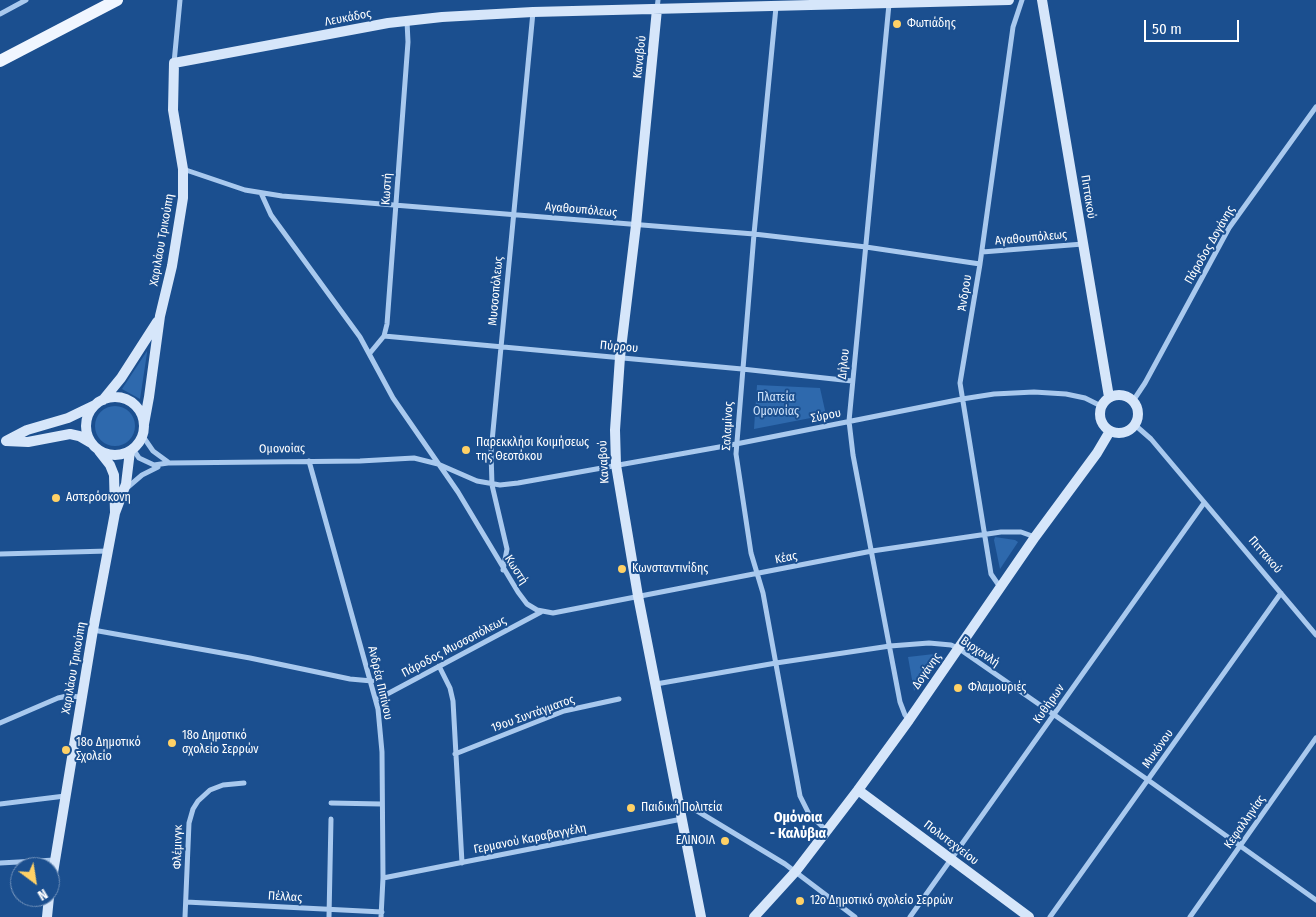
<!DOCTYPE html>
<meta charset="utf-8">
<style>
body{margin:0}
#map{position:relative;width:1316px;height:917px;overflow:hidden;background:#1b4f8f;font-family:"Fira Sans Condensed",sans-serif}
canvas{display:block}
.north{position:absolute;left:10px;top:857px;width:50px;height:50px;box-sizing:border-box;background:#1b4f8f;border:1px solid #7695bc;border-radius:50%;rotate:149deg;font-size:14px;font-weight:700;line-height:20px;text-align:center;color:#fff}
.north::after{content:'';display:block;margin:auto;width:18px;height:22px;background:#ffd166;clip-path:polygon(50% 0,100% 100%,50% 72%,0 100%)}
.scale{position:absolute;left:1144px;top:20px;width:95px;height:22px;box-sizing:border-box;border:2px solid #fff;border-top:0;padding-left:6px;font-size:15px;line-height:18px;white-space:nowrap;color:#fff;-webkit-text-stroke:4px #1b4f8f;paint-order:stroke}
</style>
<div id="map">
<canvas width="1316" height="917"></canvas>
<div class="north">N</div>
<div class="scale">50 m</div>
</div>
<script>
const ctx = document.querySelector('canvas').getContext('2d');
ctx.lineJoin = 'round';
function paint(path, color) {
  ctx.fillStyle = color;
  ctx.fill(path, 'evenodd');
}
function shape(rows) {
  const path = new Path2D();
  for (const r of rows) {
    if (r.length === 3) {
      path.moveTo(r[0] + r[2], r[1]);
      path.arc(r[0], r[1], r[2], 0, 2 * Math.PI);
      continue;
    }
    path.moveTo(r[0], r[1]);
    for (let i = 2; i < r.length; i += 2) path.lineTo(r[i], r[i + 1]);
  }
  return path;
}
function stroke(path, color, width, dash) {
  ctx.strokeStyle = color;
  ctx.lineWidth = width;
  ctx.lineCap = dash ? 'butt' : 'round';
  ctx.setLineDash(dash || []);
  ctx.stroke(path);
}
function write(font, color, halo, rows, align = 'center') {
  ctx.font = font + ' "Fira Sans Condensed",sans-serif';
  ctx.lineWidth = 4;
  ctx.setLineDash([]);
  ctx.textBaseline = 'middle';
  ctx.strokeStyle = halo;
  ctx.fillStyle = color;
  for (const [text, x, y, turn = 0] of rows) {
    ctx.save();
    ctx.translate(x, y);
    ctx.rotate((+turn || 0) * Math.PI / 180);
    ctx.textAlign = isNaN(turn) ? turn : align;
    if (halo) ctx.strokeText(text, 0, 0);
    ctx.fillText(text, 0, 0);
    ctx.restore();
  }
}
const green = shape([
 [147,351,147,353,140,399,122,389],
 [757,385,820,388,826,415,754,429],
 [115,426,20],
 [995,537,1015,540,1018,542,1000,569,994,540],
 [934,654,939,657,914,691,908,657]
]);
const street = shape([
 [889,4,849,421,853,455,900,702,905,715,909,720],
 [776,7,754,234,736,454,751,553,763,593,800,796,809,814,827,831],
 [657,9,658,0],
 [0,14,26,0],
 [174,63,180,0],
 [183,169,245,190,282,196,754,234,866,247,980,264],
 [261,193,271,215,360,337,393,398,458,492,518,592,527,604,537,610,553,613,872,551,1001,532,1021,532,1035,537],
 [982,252,1083,244],
 [384,336,742,369,852,381],
 [370,353,384,336,387,324,408,42,407,21],
 [1133,401,1145,383,1229,228,1316,107],
 [1135,425,1151,439,1316,635],
 [142,435,153,451,168,462],
 [133,449,139,458,154,465,168,463,360,461,414,458,438,464,477,481,500,485,518,483,736,444,962,399,994,394,1034,392,1066,394,1085,398,1101,406],
 [309,461,378,709,382,752,383,878,381,917],
 [128,487,142,475,158,467],
 [0,554,108,551],
 [503,570,507,549,492,485,491,452,533,12],
 [1000,587,991,574,960,383,980,264,1013,27,1022,0],
 [93,630,250,658,350,679,372,681],
 [439,666,450,688,453,701,462,863],
 [656,684,776,663,890,646,929,643,951,645,958,648,1148,780,1316,900],
 [376,700,541,612],
 [0,723,58,698,67,696,82,697],
 [455,754,564,711,619,699],
 [679,800,785,864,855,917],
 [331,803,381,804],
 [0,804,65,796],
 [0,863,55,860],
 [383,878,682,819],
 [186,902,382,912],
 [185,917,189,823,193,809,198,801,210,790,223,785,244,783],
 [329,917,331,819],
 [910,917,1204,503],
 [1050,917,1281,593],
 [1190,917,1316,738]
]);
const secondary = shape([
 [1042,0,1109,397],
 [657,9,636,225,620,357,615,430,616,465,638,596,701,917],
 [1119,414,19],
 [115,426,29],
 [103,400,121,378,157,322],
 [144,424,149,397,160,316,172,266,183,198,183,169,173,110,174,63,388,23,442,17,533,12,1009,0],
 [6,441,27,430,68,418,95,405],
 [6,441,28,442,70,434,79,436,91,443],
 [99,451,110,465,114,475,115,512],
 [858,790,1029,917],
 [50,891,93,630,115,513,126,484,130,451],
 [47,917,49,897],
 [754,917,796,871,858,790,909,720,1035,537,1097,453,1110,431]
]);
const primary = shape([
 [0,61,117,0]
]);
const markers = [
 [897,24,5,"#ffd166"],
 [466,450,5,"#ffd166"],
 [56,498,5,"#ffd166"],
 [622,569,5,"#ffd166"],
 [958,688,5,"#ffd166"],
 [172,743,5,"#ffd166"],
 [66,750,5,"#ffd166"],
 [631,808,5,"#ffd166"],
 [725,841,5,"#ffd166"],
 [800,901,5,"#ffd166"]
];
const streetNames = [
 ["Λευκάδος",348,18,-11],
 ["Καναβού",640,57,-84],
 ["Κωστή",387,189,-86],
 ["Πιττακού",1088,197,81],
 ["Αγαθουπόλεως",581,210,5],
 ["Αγαθουπόλεως",1031,238,-5],
 ["Χαριλάου Τρικούπη",162,240,-80],
 ["Πάροδος Δογάνης",1210,245,-60],
 ["Μυσσοπόλεως",496,291,-85],
 ["Άνδρου",965,293,-81],
 ["Πύρρου",619,347,5],
 ["Δήλου",844,364,-84],
 ["Σύρου",826,416,-11],
 ["Σαλαμίνος",728,426,-87],
 ["Ομονοίας",282,449,-1],
 ["Καναβού",604,462,-93],
 ["Πιττακού",1265,555,49],
 ["Κέας",786,558,-11],
 ["Κωστή",516,570,57],
 ["Πάροδος Μυσσοπόλεως",454,647,-28],
 ["Βιρχανλή",980,652,34],
 ["Χαριλάου Τρικούπη",74,668,-80],
 ["Δογάνης",927,671,-55],
 ["Ανδρέα Πιπίνου",380,683,77],
 ["Κυθήρων",1049,704,-55],
 ["19ου Συντάγματος",533,714,-20],
 ["Μυκόνου",1158,749,-55],
 ["Κεφαλληνίας",1245,822,-55],
 ["Γερμανού Καραβαγγέλη",530,839,-11],
 ["Πολυτεχνείου",951,843,37],
 ["Φλέμινγκ",178,847,-89],
 ["Πέλλας",285,897,3]
];
const poiNames = [
 ["Φωτιάδης",907,24],
 ["Παρεκκλήσι Κοιμήσεως",476,443],
 ["της Θεοτόκου",476,457],
 ["Αστερόσκονη",66,498],
 ["Κωνσταντινίδης",632,569],
 ["Φλαμουριές",968,688],
 ["18ο Δημοτικό",182,736],
 ["σχολείο Σερρών",182,750],
 ["18ο Δημοτικό",76,743],
 ["Σχολείο",76,757],
 ["Παιδική Πολιτεία",641,808],
 ["ΕΛΙΝΟΙΛ",715,841,"right"],
 ["12ο Δημοτικό σχολείο Σερρών",810,901]
];
const parkNames = [
 ["Πλατεία",776,398],
 ["Ομονοίας",776,412]
];
const neighbourhoodNames = [
 ["Ομόνοια",798,818],
 ["- Καλύβια",798,834]
];
paint(green, '#2e69ad');
stroke(street, '#a9c9ee', 5);
stroke(secondary, '#d6e6fa', 10);
stroke(primary, '#f0f6ff', 12);
for (const [x, y, r, color] of markers) {
  const dot = new Path2D();
  dot.arc(x, y, r, 0, 2 * Math.PI);
  ctx.fillStyle = color;
  ctx.fill(dot);
  stroke(dot, '#1b4f8f', 2);
}
write('12px', '#fff', '#1b4f8f', streetNames);
write('12px', '#fff', '#1b4f8f', poiNames, 'left');
write('12px', '#cfe3fa', '#1b4f8f', parkNames);
write('bold 14px', '#fff', '#1b4f8f', neighbourhoodNames);
</script>
